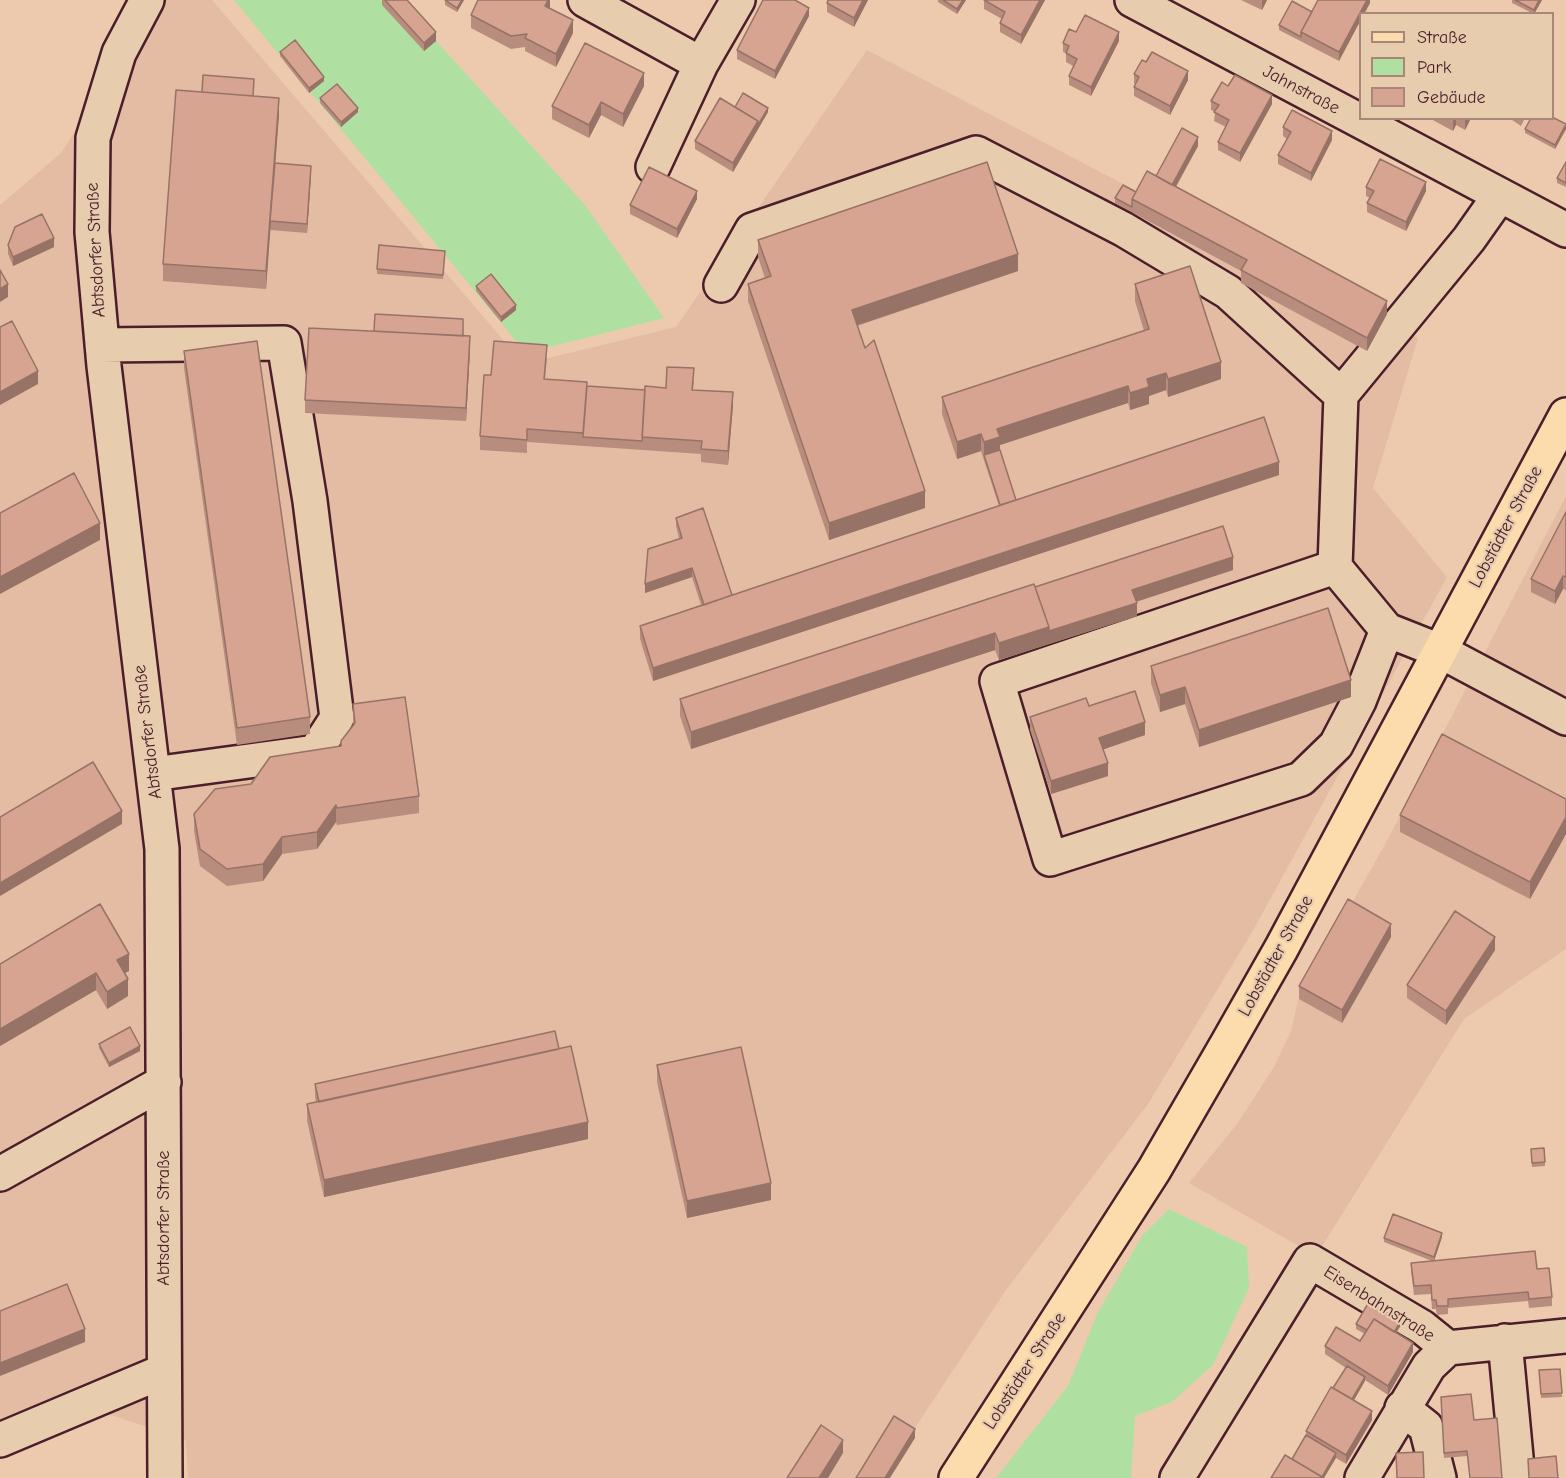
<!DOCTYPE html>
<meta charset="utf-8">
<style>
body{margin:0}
#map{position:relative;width:1566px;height:1478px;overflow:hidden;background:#edcaad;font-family:"Comic Neue",sans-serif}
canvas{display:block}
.legend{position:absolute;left:1359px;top:12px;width:195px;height:108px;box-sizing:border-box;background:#e7ccae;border:2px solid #a8877a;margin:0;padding:8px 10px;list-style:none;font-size:18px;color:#4a1f2b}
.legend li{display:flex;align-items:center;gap:12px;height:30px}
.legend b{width:30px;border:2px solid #a8877a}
</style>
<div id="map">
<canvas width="1566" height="1478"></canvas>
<ul class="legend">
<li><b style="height:8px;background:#fcdcac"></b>Straße</li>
<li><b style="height:16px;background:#afe0a1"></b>Park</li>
<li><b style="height:16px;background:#d7a492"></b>Gebäude</li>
</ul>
</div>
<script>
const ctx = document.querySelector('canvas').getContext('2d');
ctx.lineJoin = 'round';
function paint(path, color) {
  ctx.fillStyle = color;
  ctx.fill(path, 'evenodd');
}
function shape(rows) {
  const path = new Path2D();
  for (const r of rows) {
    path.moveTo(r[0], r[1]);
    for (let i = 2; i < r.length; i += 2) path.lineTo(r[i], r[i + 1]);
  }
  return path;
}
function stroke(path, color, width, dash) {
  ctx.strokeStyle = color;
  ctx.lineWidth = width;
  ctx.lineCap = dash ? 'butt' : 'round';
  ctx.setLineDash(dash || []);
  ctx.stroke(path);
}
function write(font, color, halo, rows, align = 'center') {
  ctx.font = font + ' "Comic Neue",sans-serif';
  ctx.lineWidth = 4.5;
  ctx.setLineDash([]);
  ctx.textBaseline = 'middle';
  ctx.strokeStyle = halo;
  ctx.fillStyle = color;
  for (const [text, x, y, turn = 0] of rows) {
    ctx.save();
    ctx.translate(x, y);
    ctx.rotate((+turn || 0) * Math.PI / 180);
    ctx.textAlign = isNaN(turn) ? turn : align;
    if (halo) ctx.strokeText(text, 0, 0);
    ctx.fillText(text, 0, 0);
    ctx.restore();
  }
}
const built = shape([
 [162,0,212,0,524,364,676,327,867,50,1418,338,1373,488,1447,577,1251,934,1148,1104,1006,1290,882,1478,188,1478,186,1440,105,1413,0,1456,0,205,61,153],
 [1566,496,1566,949,1464,1019,1316,1256,1189,1183,1237,1124,1274,1067,1291,1031,1298,1000,1389,837]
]);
const green = shape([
 [234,0,399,0,585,205,664,318,526,353],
 [1169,1209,1247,1247,1249,1288,1213,1365,1172,1402,1135,1416,1131,1478,996,1478,1068,1386,1097,1314,1142,1236]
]);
const minor = shape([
 [147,0,119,53,93,138,92,232,104,366,162,849,165,1478],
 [585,0,701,64,653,167],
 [1132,0,1566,230],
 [701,64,738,0],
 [721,285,752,230,976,153,1123,229,1228,292,1341,395,1469,239,1500,195],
 [102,345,284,343,310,501,337,718,315,752,153,774],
 [1335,567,1341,395],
 [1387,630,1335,567,997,681,1050,859,1301,779,1336,745,1359,701,1387,630,1440,651,1566,718],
 [0,1174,164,1082],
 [1505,1341,1518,1478],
 [1402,1408,1426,1427,1439,1478],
 [0,1440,164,1371],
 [1177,1478,1310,1261,1422,1327,1448,1348,1566,1336],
 [1362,1478,1429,1366,1448,1348]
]);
const major = shape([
 [956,1478,1154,1170,1227,1044,1281,949,1566,415]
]);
const wall = shape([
 [382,0,407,0,436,41,424,51,382,5],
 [464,0,457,12,445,5,445,1],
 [550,0,550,8,573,33,556,67,525,51,525,47,511,49,471,28,471,15],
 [828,0,868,0,854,27,827,12,827,3],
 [938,0,966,0,957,14,938,2],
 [984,0,1045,0,1021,44,1000,32,1000,23,1002,19,984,9],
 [1241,0,1267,0,1262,10],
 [1370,0,1370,3,1339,61,1279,30,1279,25,1312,12],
 [1512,0,1542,0,1534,14,1512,3],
 [809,16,775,79,737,59,737,50],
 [1076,32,1119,41,1091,96,1069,85,1069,76,1073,66,1066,62,1066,53,1063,52,1063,43],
 [280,52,324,81,309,93,280,56],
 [1146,62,1188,80,1170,115,1134,96,1134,87,1135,84,1134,83,1134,74],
 [644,86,623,127,601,115,589,138,552,119,552,106],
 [1228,86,1272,104,1240,162,1218,150,1218,142,1226,127,1214,121,1215,112,1211,110,1211,101],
 [254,96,279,115,275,163,311,174,307,233,270,230,266,289,163,281,163,264],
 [320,98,358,112,341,127,320,103],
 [735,107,768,112,733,172,695,149,695,141],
 [1429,118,1471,118,1465,130,1456,125,1453,131],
 [1509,118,1525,118,1521,126],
 [1283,127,1332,140,1311,181,1278,164,1278,155,1287,139,1283,136],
 [1525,129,1566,129,1555,149,1525,133],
 [1198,146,1176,187,1387,314,1367,351,1241,283,1241,271,1115,203,1115,198,1136,192],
 [1566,162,1566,187,1557,183,1557,178],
 [1366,187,1426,191,1406,231,1367,212,1367,203,1370,198,1366,196],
 [697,199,677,238,630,214,630,205],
 [758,240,1018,271,857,326,925,508,829,540,748,301,748,284,765,278,758,257],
 [8,245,54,247,13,266,8,254],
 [445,251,443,279,377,274,377,269],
 [1135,284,1221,379,1168,397,1166,390,1149,396,1149,404,1130,410,1128,403,1000,445,1000,450,1016,500,1279,475,653,681,640,639,640,626,701,605,692,577,645,593,679,538,676,526,676,518,732,595,999,506,981,451,957,459,942,414,942,397,1144,331,1135,301],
 [476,286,516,310,501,322,476,291],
 [463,336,470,349,466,421,305,413,305,400],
 [184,351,310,717,310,734,237,745,184,368],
 [547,358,545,379,587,387,645,390,666,388,694,381,693,390,733,405,728,465,701,462,701,454,527,442,527,453,480,450,480,436,491,375],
 [1566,512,1566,590,1563,589,1555,604,1531,592,1531,579],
 [1233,570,1136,602,1137,616,999,660,995,650,691,749,680,716,680,699,1035,587],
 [1151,666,1351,697,1199,747,1185,704,1160,712,1151,683],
 [353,704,419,796,419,813,337,825,336,822,317,849,282,854,263,881,227,886,200,866,194,831,194,814,251,784,341,746,353,725],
 [1089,706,1145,735,1103,749,1108,776,1051,794,1030,730,1030,717],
 [1566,799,1566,834,1530,899,1400,832,1400,815],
 [1391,937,1342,1023,1299,999,1299,986],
 [1495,950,1446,1025,1407,998,1407,985],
 [0,964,129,971,125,973,128,996,107,1009,96,990,0,1046],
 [99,1044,140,1051,109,1067,99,1048],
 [657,1065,771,1200,687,1218,657,1082],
 [315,1084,588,1139,324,1197,307,1121,307,1104,316,1102,315,1097],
 [1544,1148,1545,1166,1532,1167,1531,1149],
 [1442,1237,1434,1261,1537,1269,1552,1297,1552,1306,1529,1308,1528,1301,1448,1308,1448,1314,1437,1315,1436,1309,1432,1309,1431,1294,1414,1295,1411,1271,1411,1263,1432,1261,1384,1242,1384,1238],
 [1356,1324,1401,1325,1396,1333,1413,1352,1388,1395,1365,1380,1354,1400,1372,1420,1346,1464,1336,1458,1292,1459,1306,1435,1306,1431,1346,1368,1325,1354,1325,1346,1360,1341,1365,1334,1356,1329],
 [1560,1369,1562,1397,1541,1398,1539,1370],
 [1471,1394,1467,1456,1444,1458,1441,1397]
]);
const shadedWall = shape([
 [462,0,464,0,457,12,457,8],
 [548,0,550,0,550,8,545,6],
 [863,0,868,0,854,27,854,18],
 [963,0,966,0,957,14,957,9],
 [1040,0,1045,0,1021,44,1021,35],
 [1263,0,1267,0,1262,10,1262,1],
 [1367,0,1370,0,1370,3,1364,14,1360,14,1360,21,1339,61,1339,52],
 [1539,0,1542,0,1534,14,1534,10],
 [809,8,809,16,775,79,775,71],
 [573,20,573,33,556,67,556,54],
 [436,32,436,41,424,51,424,43],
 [1119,32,1119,41,1091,96,1091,87],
 [1188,71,1188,80,1170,115,1170,106],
 [644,73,644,86,623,127,623,114],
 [324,77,324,81,309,93,309,88],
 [1272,95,1272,104,1240,162,1240,153],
 [279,98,279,115,266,289,266,271],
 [601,102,601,115,589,138,589,125],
 [358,108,358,112,341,127,341,122],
 [768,108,768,112,733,172,733,163,758,121],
 [1453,118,1456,118,1456,125,1453,131],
 [1465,118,1471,118,1465,130],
 [1566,124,1566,129,1555,149,1555,145],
 [1332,131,1332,140,1311,181,1311,173],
 [1198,137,1198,146,1170,197,1170,188],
 [311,166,311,174,307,233,307,224],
 [1426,182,1426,191,1406,231,1406,222],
 [697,191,697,199,677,238,677,229],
 [54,238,54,247,13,266,13,257],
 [1018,254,1018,271,852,327,852,310],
 [8,284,8,297,0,302,0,289],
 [1387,301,1387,314,1367,351,1367,338],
 [516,305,516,310,501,322,501,317],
 [470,336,470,349,466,421,466,408],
 [1221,362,1221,379,1168,397,1168,379],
 [38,371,38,384,0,405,0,392],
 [1166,373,1166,390,1149,396,1149,404,1130,410,1130,393,1147,379],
 [1128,386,1128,403,1000,445,1000,454,984,455,984,442,997,429],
 [733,392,733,405,728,465,728,451],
 [981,434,981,451,957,459,957,442],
 [1279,462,1279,475,653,681,653,668],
 [925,491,925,508,829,540,829,523],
 [100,523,100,540,0,594,0,577],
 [1233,557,1233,570,1132,603,1132,590],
 [692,568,692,577,645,593,645,584],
 [1563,576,1563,589,1555,604,1555,591],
 [1137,603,1137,616,999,660,999,643,1049,627],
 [995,633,995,650,691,749,691,732],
 [1351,680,1351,697,1199,747,1199,730],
 [1185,687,1185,704,1160,712,1160,695],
 [1145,722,1145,735,1099,751,1099,738],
 [1108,763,1108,776,1051,794,1051,781],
 [336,805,336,822,317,849,317,832],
 [122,811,122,824,0,896,0,883],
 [1566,817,1566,834,1530,899,1530,882],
 [282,837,282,854,263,881,263,864],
 [1391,924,1391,937,1342,1023,1342,1010],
 [1495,937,1495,950,1446,1025,1446,1011],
 [129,954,129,971,117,977,117,960],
 [96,973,96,990,0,1046,0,1029],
 [128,979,128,996,107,1009,107,992],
 [140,1046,140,1051,109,1067,109,1063],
 [588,1122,588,1139,324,1197,324,1180],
 [771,1183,771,1200,687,1218,687,1201],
 [1442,1233,1442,1237,1434,1261,1434,1257],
 [1401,1321,1401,1325,1392,1339,1392,1335],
 [85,1329,85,1342,0,1376,0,1363],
 [1413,1343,1413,1352,1388,1395,1388,1386],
 [1365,1377,1365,1381,1350,1407,1350,1402],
 [1372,1411,1372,1420,1346,1464,1346,1455],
 [915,1429,915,1438,890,1478,885,1478],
 [843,1440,843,1453,828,1478,819,1478],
 [1336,1453,1336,1458,1324,1478,1321,1478]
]);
const building = shape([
 [385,0,407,0,436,32,424,43,385,0],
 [445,0,462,0,457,8,445,0],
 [478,0,548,0,545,6,573,20,556,54,525,38,527,34,511,36,471,15,478,0],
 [763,0,795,0,809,8,775,71,737,50,763,0],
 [828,0,863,0,854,18,827,3,828,0],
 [943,0,963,0,957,9,943,0],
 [984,0,1040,0,1021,35,1000,23,1005,12,984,0],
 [1318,0,1367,0,1339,52,1301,32,1318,0],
 [1515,0,1539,0,1534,10,1515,0],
 [1292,1,1312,12,1301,32,1301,37,1279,25,1292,1],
 [1085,15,1119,32,1091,87,1069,76,1077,59,1066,53,1069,46,1063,43,1069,29,1076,32,1085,15],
 [295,40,324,77,309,88,280,52,295,40],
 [585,43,644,73,623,114,601,102,589,125,552,106,585,43],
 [1152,52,1188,71,1170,106,1134,87,1139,77,1134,74,1142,60,1146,62,1152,52],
 [203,75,254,79,253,96,202,92,203,75],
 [1235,75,1272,95,1240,153,1218,142,1229,120,1214,112,1219,105,1211,101,1222,82,1228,86,1235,75],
 [337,84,358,108,341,122,320,98,337,84],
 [176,90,279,98,266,271,163,264,176,90],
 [743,93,768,108,758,125,758,121,735,107,743,93],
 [720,98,758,121,733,163,695,141,720,98],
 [1292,110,1332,131,1311,173,1278,155,1291,132,1283,127,1292,110],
 [1552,117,1566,124,1555,145,1525,129,1531,118,1552,118,1552,117],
 [1182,128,1198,137,1172,185,1156,176,1182,128],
 [1380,159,1426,182,1406,222,1367,203,1374,191,1366,187,1380,159],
 [987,162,1018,254,852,310,865,348,874,340,925,491,829,523,748,284,771,276,758,240,987,162],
 [1566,162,1566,183,1557,178,1566,162],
 [275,163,311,166,307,224,270,221,275,163],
 [649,167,697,191,677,229,630,205,649,167],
 [1147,171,1387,301,1367,338,1241,270,1247,260,1132,199,1147,171],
 [1123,185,1136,192,1132,199,1132,207,1115,198,1123,185],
 [42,214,54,238,13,257,8,245,15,227,42,214],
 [379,245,445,251,443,275,377,269,379,245],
 [1190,266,1221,362,1168,379,1166,373,1147,379,1149,387,1130,393,1128,386,997,429,1000,437,984,442,981,434,957,442,942,397,1149,329,1135,284,1190,266],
 [0,270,8,284,0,289,0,270],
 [491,274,516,305,501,317,476,286,491,274],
 [375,314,463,319,463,336,374,331,375,314],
 [12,321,38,371,0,392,0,327,12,321],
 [309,328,470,336,466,408,305,400,309,328],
 [257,341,310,717,237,728,184,351,257,341],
 [494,341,547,345,544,379,587,382,583,433,527,429,527,440,480,436,484,375,491,375,494,341],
 [667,367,694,368,692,390,733,392,728,451,701,449,702,441,642,437,645,386,666,388,667,367],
 [587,386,645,390,642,441,583,437,587,386],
 [1264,417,1279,462,653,668,640,626,1264,417],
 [1000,450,1016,500,1000,505,984,455,1000,450],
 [74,473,100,523,0,577,0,513,74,473],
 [703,508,732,595,704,605,692,568,645,584,648,549,682,538,676,518,703,508],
 [1566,512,1566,577,1563,576,1555,591,1531,579,1566,512],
 [1223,526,1233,557,1132,590,1137,603,1049,631,1049,627,1035,587,1223,526],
 [1034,584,1049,627,999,643,995,633,691,732,680,699,1034,584],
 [1328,608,1351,680,1199,730,1185,687,1160,695,1151,666,1328,608],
 [1135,691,1145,722,1099,738,1108,763,1051,781,1030,717,1086,698,1089,706,1135,691],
 [405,697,419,796,337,808,336,805,317,832,282,837,263,864,227,869,200,849,194,814,215,789,251,784,270,757,341,746,341,741,355,723,353,704,405,697],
 [1442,734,1566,799,1566,817,1530,882,1400,815,1442,734],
 [93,762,122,811,0,883,0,817,93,762],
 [1348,899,1391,924,1342,1010,1299,986,1348,899],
 [100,904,129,954,117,960,128,979,107,992,96,973,0,1029,0,964,100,904],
 [1455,911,1495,937,1446,1011,1407,985,1455,911],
 [130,1027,140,1046,109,1063,99,1044,130,1027],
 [555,1031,559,1049,319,1102,315,1084,555,1031],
 [571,1046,588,1122,324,1180,307,1104,571,1046],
 [741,1047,771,1183,687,1201,657,1065,741,1047],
 [1544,1148,1545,1162,1532,1163,1531,1149,1544,1148],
 [1393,1214,1442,1233,1434,1257,1384,1238,1393,1214],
 [1535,1251,1537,1269,1549,1268,1552,1297,1529,1299,1528,1292,1448,1299,1448,1306,1437,1306,1436,1300,1432,1300,1431,1285,1414,1286,1411,1263,1535,1251],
 [67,1284,85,1329,0,1363,0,1311,67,1284],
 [1369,1302,1401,1321,1394,1332,1374,1319,1367,1330,1356,1324,1369,1302],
 [1374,1319,1413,1343,1388,1386,1325,1346,1336,1327,1360,1341,1374,1319],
 [1347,1366,1365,1377,1352,1399,1333,1388,1347,1366],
 [1560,1369,1562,1393,1541,1394,1539,1370,1560,1369],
 [1331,1387,1372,1411,1346,1455,1306,1431,1331,1387],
 [1471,1394,1474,1420,1497,1418,1502,1478,1470,1478,1467,1451,1444,1453,1441,1397,1471,1394],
 [894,1416,915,1429,885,1478,856,1478,894,1416],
 [821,1425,843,1440,819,1478,787,1478,821,1425],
 [1306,1435,1336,1453,1322,1477,1292,1459,1306,1435],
 [1423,1452,1424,1478,1397,1478,1396,1453,1423,1452],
 [1285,1455,1324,1478,1271,1478,1285,1455],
 [1556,1456,1558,1478,1529,1478,1528,1459,1556,1456]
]);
const streetNames = [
 ["Jahnstraße",1301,90,28],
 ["Abtsdorfer Straße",96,250,-93],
 ["Lobstädter Straße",1506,527,-62],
 ["Abtsdorfer Straße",148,732,-97],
 ["Lobstädter Straße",1276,956,-61],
 ["Abtsdorfer Straße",164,1218,-90],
 ["Eisenbahnstraße",1379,1304,32],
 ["Lobstädter Straße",1025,1371,-57]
];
paint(built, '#e3bca3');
paint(green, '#afe0a1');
stroke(minor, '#4a1f2b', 38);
stroke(major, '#4a1f2b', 38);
stroke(minor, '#e7ccae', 33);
stroke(major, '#fcdcac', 33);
paint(wall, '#b98d7e');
paint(shadedWall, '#967366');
paint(building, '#d7a492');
stroke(building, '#967366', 1.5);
write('18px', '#4a1f2b', '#e7ccae', streetNames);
</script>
